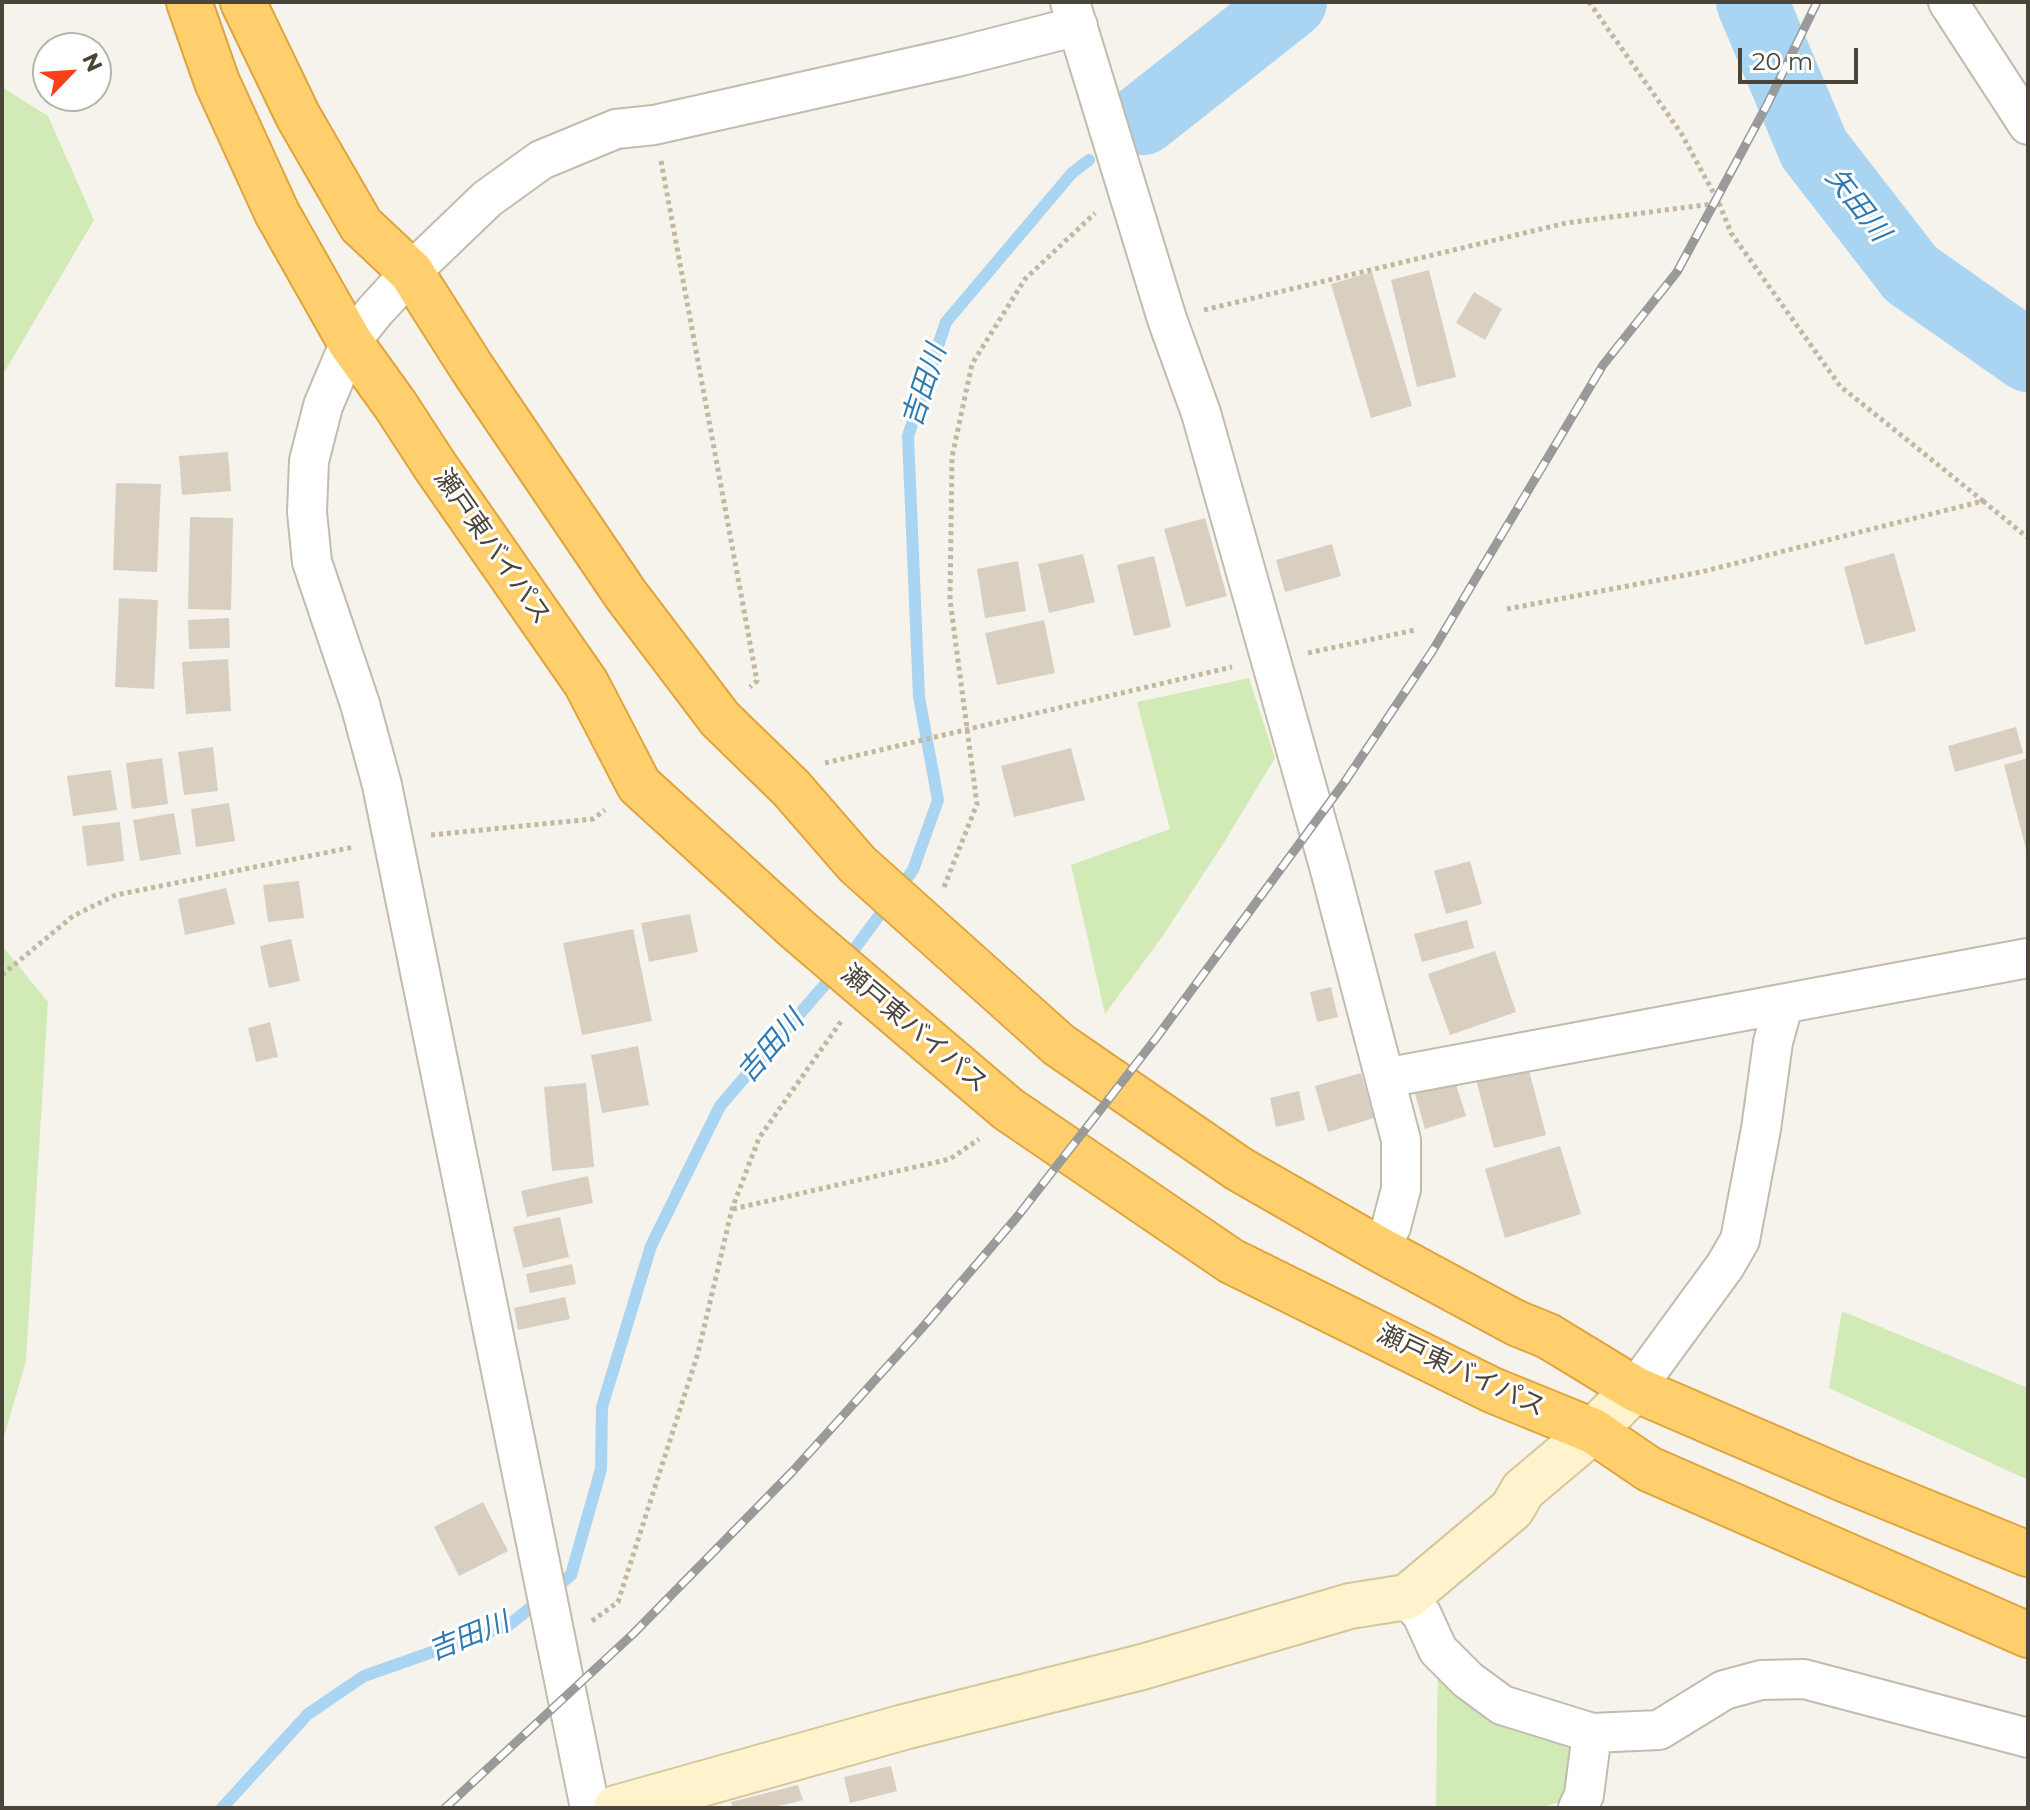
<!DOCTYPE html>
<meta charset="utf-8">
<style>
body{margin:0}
#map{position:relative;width:2030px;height:1810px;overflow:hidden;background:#f6f3ec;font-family:Montserrat,sans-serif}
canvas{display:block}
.frame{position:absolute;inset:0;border:4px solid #4b4439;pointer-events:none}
.north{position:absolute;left:32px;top:32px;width:80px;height:80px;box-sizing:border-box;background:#fff;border:2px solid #b7b4b0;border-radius:50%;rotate:65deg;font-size:22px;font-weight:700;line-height:32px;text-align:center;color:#4b4439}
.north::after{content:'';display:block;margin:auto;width:28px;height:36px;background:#fc3f1d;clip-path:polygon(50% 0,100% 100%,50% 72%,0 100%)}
.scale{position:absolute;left:1738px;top:48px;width:120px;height:36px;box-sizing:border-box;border:4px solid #4b4439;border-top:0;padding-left:10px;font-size:24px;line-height:28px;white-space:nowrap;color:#4b4439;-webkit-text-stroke:6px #fff;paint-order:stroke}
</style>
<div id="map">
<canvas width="2030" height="1810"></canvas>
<div class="frame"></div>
<div class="north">N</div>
<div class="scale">20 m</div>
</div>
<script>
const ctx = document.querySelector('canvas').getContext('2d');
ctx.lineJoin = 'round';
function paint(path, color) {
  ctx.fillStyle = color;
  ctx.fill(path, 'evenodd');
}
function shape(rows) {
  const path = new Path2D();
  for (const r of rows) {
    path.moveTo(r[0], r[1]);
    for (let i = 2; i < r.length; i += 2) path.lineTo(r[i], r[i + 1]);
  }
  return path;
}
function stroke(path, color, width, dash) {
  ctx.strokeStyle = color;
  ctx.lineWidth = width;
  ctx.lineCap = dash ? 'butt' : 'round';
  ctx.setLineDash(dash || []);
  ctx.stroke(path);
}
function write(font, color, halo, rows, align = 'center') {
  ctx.font = font + ' Montserrat,"Noto Sans JP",sans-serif';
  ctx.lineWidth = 6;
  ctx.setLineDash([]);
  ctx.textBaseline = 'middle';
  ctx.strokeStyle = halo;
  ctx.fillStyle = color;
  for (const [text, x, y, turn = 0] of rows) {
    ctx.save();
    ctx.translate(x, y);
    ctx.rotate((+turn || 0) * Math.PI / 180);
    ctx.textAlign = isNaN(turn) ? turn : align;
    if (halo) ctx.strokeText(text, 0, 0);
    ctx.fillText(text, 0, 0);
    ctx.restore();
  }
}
const green = shape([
 [2,87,48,116,94,220,2,376],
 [1249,678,1275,758,1223,844,1162,937,1105,1014,1071,865,1170,829,1137,702],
 [2,946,48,1002,26,1361,2,1444],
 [1842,1311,2028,1388,2028,1480,1829,1388],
 [1438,1650,1592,1733,1584,1795,1539,1808,1436,1808]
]);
const stream = shape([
 [222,1808,308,1714,364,1676,509,1625,571,1575,601,1469,602,1407,651,1246,720,1106,847,959,913,870,938,800,919,697,908,436,946,322,1072,173,1089,160]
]);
const river = shape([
 [1752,2,1814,149,1911,274,2028,356],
 [1143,119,1291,2]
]);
const building = shape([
 [1429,270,1456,377,1417,387,1391,280],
 [1372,272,1412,406,1371,418,1331,284],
 [1474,292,1502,309,1485,340,1456,323],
 [228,452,231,491,182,495,179,456],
 [116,483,161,484,157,572,113,570],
 [190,517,233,518,231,610,188,609],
 [1205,518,1227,596,1186,607,1164,529],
 [1332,544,1341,576,1285,592,1276,560],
 [1894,553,1916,631,1865,645,1844,567],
 [1083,554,1095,602,1049,613,1038,564],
 [1154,556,1171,627,1134,636,1117,565],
 [1018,561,1026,611,985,618,977,569],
 [119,598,158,600,154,689,115,687],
 [229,618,230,648,189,649,188,620],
 [1044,620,1055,673,997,685,985,633],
 [228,659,231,711,186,714,182,662],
 [2016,727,2023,753,1955,772,1948,746],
 [213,747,218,791,184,795,178,752],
 [1071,748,1085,800,1014,817,1001,766],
 [162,758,168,804,132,809,126,763],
 [2028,758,2028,853,2027,853,2004,765],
 [111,770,117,810,73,816,67,776],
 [229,803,235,841,196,847,191,809],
 [174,813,181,854,140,861,133,820],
 [120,822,124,861,87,866,82,826],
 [1470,861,1482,904,1446,914,1434,871],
 [299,881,304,918,268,922,263,885],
 [226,888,235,924,185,935,178,899],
 [690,914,698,952,649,962,641,923],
 [1467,920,1474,948,1422,962,1414,934],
 [633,929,652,1021,582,1035,563,943],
 [291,939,300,981,269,988,260,946],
 [1495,951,1516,1012,1450,1035,1428,974],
 [1331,987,1338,1017,1317,1022,1310,992],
 [270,1022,278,1057,256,1062,248,1028],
 [638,1046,649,1105,602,1113,591,1055],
 [1526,1059,1546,1135,1494,1148,1474,1072],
 [1361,1073,1374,1118,1328,1132,1315,1086],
 [1454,1078,1466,1116,1425,1129,1414,1090],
 [586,1083,594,1167,552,1171,544,1087],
 [1299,1091,1305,1120,1276,1127,1270,1098],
 [1560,1146,1581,1214,1505,1238,1485,1169],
 [588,1176,593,1203,527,1217,521,1191],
 [560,1217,569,1257,523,1268,513,1227],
 [572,1264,576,1284,530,1293,526,1274],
 [565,1297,570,1319,518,1330,514,1308],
 [483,1502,508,1551,459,1576,434,1527],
 [891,1766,897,1791,850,1803,844,1777],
 [798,1785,803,1800,771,1808,733,1808,731,1802]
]);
const path = shape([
 [661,161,757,681,750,687],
 [1204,310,1566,223,1719,203],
 [1983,501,2028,538],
 [1507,609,1701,572,1983,501,1840,386,1731,233,1719,203,1681,133,1589,2],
 [1308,653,1415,630],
 [825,763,1232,667],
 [431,835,593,819,605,810],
 [944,887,977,804,950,600,952,457,972,364,1025,279,1095,213],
 [2,975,73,916,116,895,354,847],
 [733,1209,950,1159,979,1139],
 [592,1621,618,1602,698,1353,732,1209,759,1138,842,1020]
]);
const street = shape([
 [1070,2,1167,319,1201,413,1329,866,1401,1140,1401,1189,1391,1227,1377,1248],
 [1948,2,2028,125],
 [1385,1078,2028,958],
 [1635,1389,1725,1266,1740,1240,1761,1129,1773,1042,1783,1006],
 [1407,1597,1422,1615,1438,1650,1468,1680,1502,1705,1592,1733,1659,1730,1724,1690,1761,1680,1804,1679,2028,1738],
 [590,1808,382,785,360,704,312,562,307,512,309,461,323,406,350,342,375,311,411,272,487,199,541,160,616,129,654,125,957,57,1078,26],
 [1578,1808,1584,1795,1592,1733]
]);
const secondary = shape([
 [616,1808,904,1727,1142,1667,1350,1606,1407,1597,1512,1509,1523,1490,1593,1431,1635,1389]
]);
const highway = shape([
 [189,2,217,82,277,213,350,342,396,406,435,466,586,683,639,785,798,930,1008,1109,1231,1261,1492,1390,1593,1431,1649,1469,2028,1635],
 [243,2,298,116,361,225,411,272,472,368,626,595,720,719,791,788,857,864,1059,1045,1239,1169,1377,1248,1516,1323,1548,1336,1635,1389,1846,1480,2028,1554]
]);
const rail = shape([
 [445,1808,633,1634,792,1472,922,1328,1017,1217,1157,1037,1344,783,1433,650,1603,365,1677,272,1767,105,1817,2]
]);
const streetNames = [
 ["瀬戸東バイパス",492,547,55],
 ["瀬戸東バイパス",914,1029,40],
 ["瀬戸東バイパス",1461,1371,25]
];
const waterNames = [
 ["矢田川",1857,205,52],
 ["吉田川",925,386,-72],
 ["吉田川",771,1047,-49],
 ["吉田川",469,1637,-22]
];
paint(green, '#d2eab5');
stroke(stream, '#a9d4f2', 12);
stroke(river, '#a9d4f2', 72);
paint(building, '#d8cfc1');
stroke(street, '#c2bbae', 42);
stroke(secondary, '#d6c79b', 48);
stroke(highway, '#e0a43c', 48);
stroke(path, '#c4b79f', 5, [4, 4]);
stroke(street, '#fff', 38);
stroke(secondary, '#fff3cd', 44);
stroke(highway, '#ffcf6e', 44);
stroke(rail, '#9a9a9a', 9);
stroke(rail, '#fff', 6, [18]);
write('26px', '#4b4439', '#fff', streetNames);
write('italic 28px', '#2e7ab2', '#fff', waterNames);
</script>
